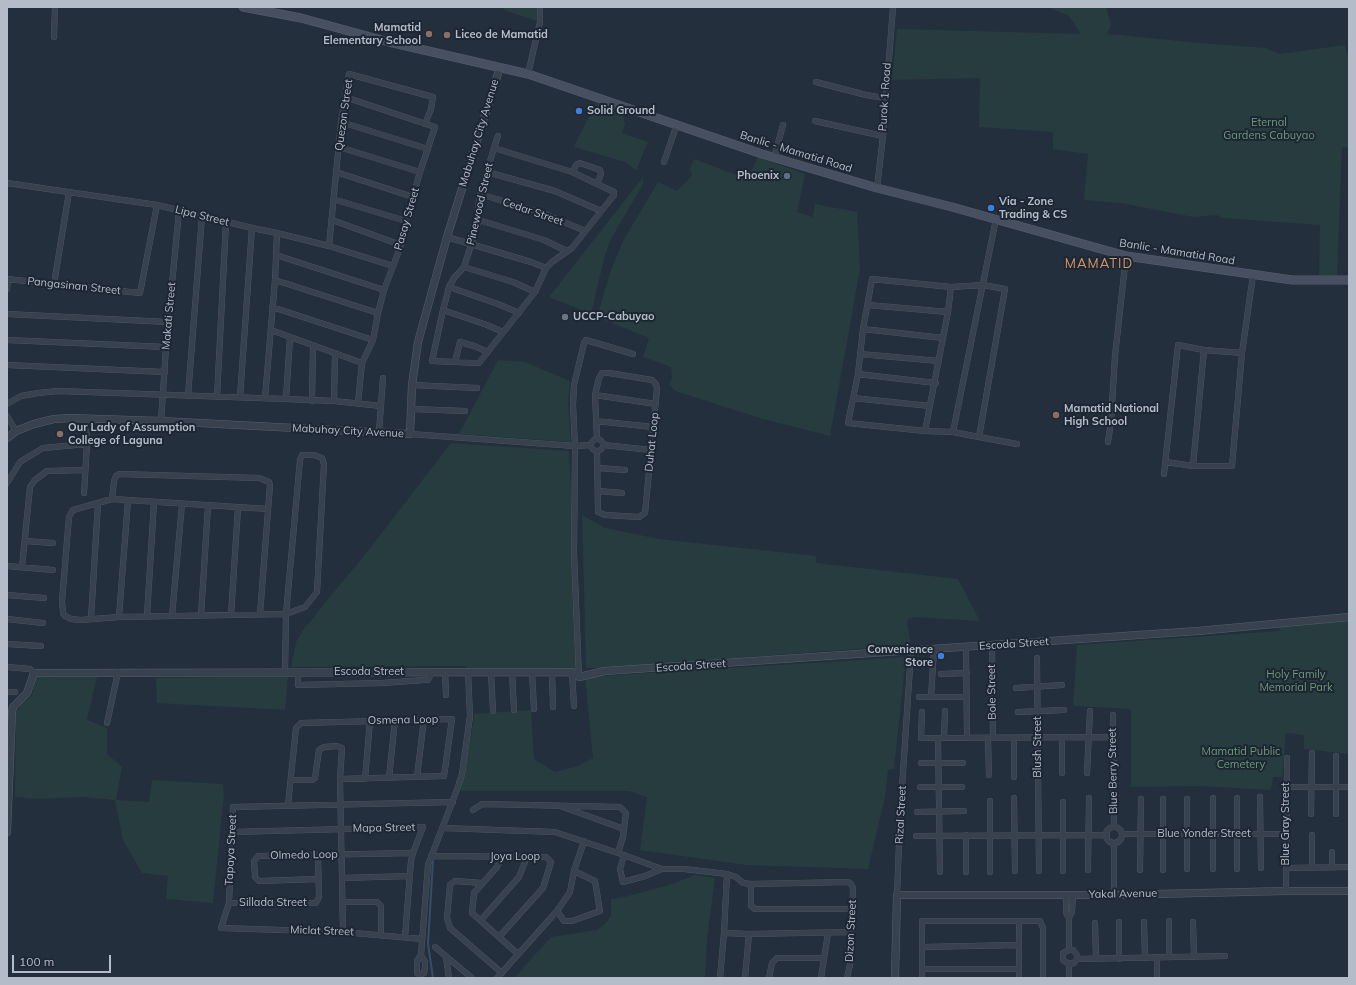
<!DOCTYPE html>
<style>
body{margin:0}
#map{position:relative;width:1356px;height:985px;overflow:hidden;background:#242f3e;font-family:Mulish,sans-serif}
canvas{display:block}
.frame{position:absolute;inset:0;border:8px solid #b4bcc9;pointer-events:none}
.scale{position:absolute;left:12px;top:955px;width:99px;height:18px;box-sizing:border-box;border:2px solid #b4bcc9;border-top:0;padding-left:5px;font-size:12px;line-height:14px;white-space:nowrap;color:#b4bcc9;-webkit-text-stroke:3px #1d2633;paint-order:stroke}
</style>
<div id="map">
<canvas width="1356" height="985"></canvas>
<div class="frame"></div>
<div class="scale">100 m</div>
</div>
<script>
const ctx = document.querySelector('canvas').getContext('2d');
ctx.lineJoin = 'round';
function paint(path, color) {
  ctx.fillStyle = color;
  ctx.fill(path, 'evenodd');
}
function shape(rows) {
  const path = new Path2D();
  for (const r of rows) {
    if (r.length === 3) {
      path.moveTo(r[0] + r[2], r[1]);
      path.arc(r[0], r[1], r[2], 0, 2 * Math.PI);
      continue;
    }
    path.moveTo(r[0], r[1]);
    for (let i = 2; i < r.length; i += 2) path.lineTo(r[i], r[i + 1]);
  }
  return path;
}
function stroke(path, color, width, dash) {
  ctx.strokeStyle = color;
  ctx.lineWidth = width;
  ctx.lineCap = dash ? 'butt' : 'round';
  ctx.setLineDash(dash || []);
  ctx.stroke(path);
}
function write(font, color, halo, rows, align = 'center') {
  ctx.font = font + ' Mulish,sans-serif';
  ctx.lineWidth = 4;
  ctx.setLineDash([]);
  ctx.textBaseline = 'middle';
  ctx.strokeStyle = halo;
  ctx.fillStyle = color;
  for (const [text, x, y, turn = 0] of rows) {
    ctx.save();
    ctx.translate(x, y);
    ctx.rotate((+turn || 0) * Math.PI / 180);
    ctx.textAlign = isNaN(turn) ? turn : align;
    if (halo) ctx.strokeText(text, 0, 0);
    ctx.fillText(text, 0, 0);
    ctx.restore();
  }
}
const green = shape([
 [505,7,540,7,540,22,504,10],
 [1047,7,1106,7,1111,25,1107,34,1120,35,1189,42,1265,48,1280,54,1345,45,1349,60,1349,148,1342,147,1337,276,1319,275,1320,225,1223,218,1217,215,1193,217,1121,203,1084,200,1088,154,1053,149,1053,132,979,127,980,78,892,80,897,29,1081,34,1069,16],
 [597,101,622,109,625,125,622,133,648,142,636,170,625,162,574,147],
 [758,157,805,174,797,212,813,217,815,204,857,212,860,269,830,436,763,419,675,391,669,384,672,377,671,367,643,357,649,338,597,317,611,270,623,241,658,182,677,191,692,175,690,168,694,159,747,179],
 [644,176,643,184,612,237,605,255,591,314,549,297],
 [498,360,525,362,570,381,568,404,571,442,459,434],
 [451,443,569,451,580,669,466,668,466,666,291,667,296,642,303,630,371,547],
 [582,515,605,528,659,539,816,556,816,563,958,579,980,621,915,617,907,620,911,646,841,650,607,668,586,668],
 [1349,620,1349,754,1304,749,1304,735,1286,733,1282,777,1273,777,1271,790,1199,786,1131,787,1131,709,1073,706,1077,645,1279,631,1281,626],
 [906,657,894,769,888,770,885,797,868,869,746,865,640,850,647,797,629,791,461,791,474,718,474,714,531,710,534,759,555,772,578,766,593,758,585,677],
 [36,676,97,677,87,720,107,728,107,754,122,767,116,800,149,802,152,780,223,784,224,794,213,903,166,899,168,876,142,873,123,840,115,800,85,797,35,799,15,797,16,711,23,703,32,696],
 [288,676,285,710,157,703,156,678],
 [695,875,715,878,707,939,705,978,514,978,551,937,597,930,606,923,611,915,611,899,624,897,669,885]
]);
const stream = shape([
 [433,978,428,944,433,861]
]);
const minor = shape([
 [54,37,55,7],
 [528,74,540,22,540,7],
 [816,82,866,95,885,98],
 [345,97,435,127,420,172,406,221,401,245,384,290,378,313,373,340,362,363,358,403],
 [815,121,883,136],
 [341,122,428,149],
 [339,147,420,172],
 [494,148,572,172,614,192,614,195,572,248,552,262,546,268,535,292,479,363,432,361,443,310,449,287,454,278,464,267,479,220,477,214,480,194,494,148,498,136],
 [774,158,783,125],
 [664,162,677,124],
 [336,172,413,197],
 [487,172,555,191,601,211],
 [572,172,577,164,580,163,600,170,601,174,597,184],
 [7,183,157,205,252,228,277,233,329,246,393,266],
 [877,188,883,136,893,7],
 [480,194,545,214,585,231],
 [333,199,406,221],
 [332,220,401,245],
 [479,220,544,240,567,251],
 [447,237,531,262,546,268],
 [329,246,341,122,349,74,433,97,431,109,425,124],
 [276,255,384,290],
 [464,267,513,282,535,292],
 [7,279,140,293,157,205],
 [275,280,378,313],
 [54,284,69,192],
 [449,287,498,304,519,313],
 [7,289,8,279],
 [868,305,948,312],
 [272,307,373,340],
 [443,310,487,325,503,332],
 [7,314,168,322],
 [863,329,943,338],
 [271,330,362,363],
 [7,340,166,347],
 [860,354,939,361],
 [455,362,460,342,474,346,488,352],
 [7,365,165,372],
 [858,374,936,383],
 [412,385,477,388],
 [595,395,656,404],
 [188,396,202,216],
 [217,397,226,222],
 [240,397,252,228],
 [265,398,275,280,277,233],
 [853,398,930,406],
 [286,399,290,337],
 [312,401,313,345],
 [334,401,335,353],
 [7,404,21,396,38,393,58,391,286,399,334,401,381,406],
 [411,409,465,411],
 [7,416,16,431],
 [161,421,166,347,179,211],
 [596,421,653,427],
 [925,431,948,312,951,287],
 [379,432,383,378],
 [953,432,996,219],
 [410,434,575,446,591,445],
 [979,437,1005,289,983,285,951,287,872,279,863,329,858,374,848,423,925,431,953,432,979,437,1017,444],
 [597,445,6],
 [1108,442,1111,422,1115,356,1126,256],
 [604,445,651,450],
 [597,451,598,512,605,515,639,517,645,513,657,389,656,384,652,380,609,373,602,373,599,378,595,395,597,438],
 [1166,462,1193,466,1232,466,1242,353,1253,275],
 [1193,466,1204,350],
 [598,468,625,470],
 [1164,474,1178,345,1204,350,1242,353],
 [7,483,20,462,43,448,87,444],
 [598,491,622,493],
 [84,493,87,444,86,419],
 [112,499,73,510,71,513,69,517,62,601,63,613,65,616,71,619,81,620,119,617],
 [128,500,119,617,286,614,305,607,317,592,324,464,322,458,314,455,302,455,300,460,286,614,285,672],
 [25,541,53,543],
 [7,566,53,570],
 [22,567,30,487,35,480,47,471,85,470],
 [7,595,44,598],
 [260,614,270,485,269,482,259,478,119,474,116,476,114,481,112,499,268,509],
 [201,615,208,506],
 [231,615,238,508],
 [147,616,154,502],
 [172,616,182,504],
 [7,619,43,623],
 [91,619,98,503],
 [7,644,41,646],
 [992,646,993,738],
 [966,648,967,738],
 [1037,658,1039,871],
 [7,667,30,669,34,673],
 [298,672,298,685,382,683,425,680,428,680,432,672],
 [445,672,446,695],
 [491,672,493,711],
 [512,672,514,710],
 [532,672,534,709],
 [552,672,553,707],
 [572,672,574,706],
 [941,674,967,673],
 [579,677,574,553,575,446,573,405,574,385,584,343,586,340,633,354],
 [1016,688,1062,685],
 [7,692,15,692],
 [919,697,967,697],
 [931,697,934,650],
 [922,712,921,738,1113,737],
 [1018,712,1064,710],
 [1113,715,1114,827],
 [107,723,118,672],
 [944,738,945,711],
 [988,738,989,775],
 [1014,738,1014,777],
 [1062,738,1062,773],
 [938,739,940,872],
 [1336,756,1336,814],
 [921,763,963,763],
 [1087,773,1090,711],
 [417,777,424,719],
 [389,778,395,720],
 [365,779,370,721],
 [291,780,312,780,315,778,319,750,324,747,337,746,342,748,340,779,343,932],
 [920,787,962,787],
 [1286,787,1349,787],
 [1260,797,1261,868],
 [1014,798,1015,871],
 [1213,798,1213,869],
 [1163,799,1163,870],
 [1063,802,1063,871],
 [288,805,296,728,301,723,452,719,444,776,340,779],
 [563,807,624,829],
 [473,810,482,804,620,807,626,813,623,837,618,853],
 [917,812,964,811],
 [1311,814,1312,753],
 [1114,835,8],
 [442,828,555,832,618,853,662,869],
 [232,832,423,827,413,853,411,861,405,937],
 [1122,834,1286,834],
 [966,835,966,872],
 [1312,835,1312,868],
 [916,836,1107,835],
 [1114,843,1114,895],
 [1332,852,1332,867],
 [624,855,620,869,623,882,645,876,662,869,684,869,727,874,736,877,743,883,751,884,848,882,851,884,853,888,851,960,847,978],
 [431,856,546,857,551,862,543,888,499,937],
 [502,857,497,867,474,893,472,913,518,954],
 [1286,868,1349,867],
 [1187,869,1187,799],
 [1237,869,1237,798],
 [1088,870,1089,798],
 [1140,870,1141,799],
 [574,871,584,841],
 [990,872,990,801],
 [342,878,410,876],
 [318,879,259,881,255,877,254,861,258,856,413,853],
 [482,883,455,881,450,885,447,918,450,928,502,973],
 [751,884,751,906,755,909,852,909],
 [1286,891,1287,758],
 [897,895,900,818,911,652],
 [1066,895,1066,913,1069,918,1069,950],
 [343,902,377,902,381,906,381,935],
 [229,903,316,903,319,897,318,855],
 [1069,918,1072,912,1073,895],
 [481,920,519,877,527,857],
 [1119,922,1119,959],
 [1144,922,1145,958],
 [1193,922,1194,957],
 [1095,923,1096,959],
 [724,933,749,934,851,932],
 [422,939,343,932,221,928,229,903,233,807,453,802],
 [435,947,472,978],
 [922,947,1019,945],
 [446,957,449,978],
 [1157,957,1157,978],
 [1169,957,1169,921],
 [1077,959,1077,955,1073,950,1069,950,1063,953,1063,960,1069,964,1074,963,1077,959,1225,956],
 [1069,964,1069,978],
 [922,969,1019,969],
 [420,975,417,973,417,961,421,955,428,865,458,787,462,774,470,716,468,672],
 [420,977,420,975,424,973,425,967,425,962,421,955],
 [497,978,557,911,570,892,574,871,595,881,600,911,572,921,564,921,557,911],
 [720,978,724,933,727,874],
 [745,978,749,934],
 [769,978,772,963,777,958,824,958],
 [821,978,828,933],
 [922,978,922,921,1040,921,1043,928,1043,978],
 [1019,978,1019,921]
]);
const tertiary = shape([
 [7,438,16,431,34,424,54,419,71,418,161,421,410,434,412,385,418,342,447,237,500,67],
 [7,832,12,712,13,707,27,693,34,673,572,672,579,677,605,671,1198,631,1349,617],
 [895,978,897,895,1114,895,1286,891,1349,891]
]);
const secondary = shape([
 [243,7,301,18,389,42,528,74,762,154,877,188,952,207,1126,256,1292,280,1349,280]
]);
const markers = [
 [429,34,4,"#8d6e63"],
 [447,35,4,"#8d6e63"],
 [579,111,4,"#3f7fe0"],
 [787,176,4,"#5c6f8a"],
 [991,208,4,"#3f7fe0"],
 [565,317,4,"#6b7280"],
 [1056,415,4,"#8d6e63"],
 [60,434,4,"#8d6e63"],
 [941,656,4,"#3f7fe0"]
];
const poiNames = [
 ["Mamatid",421,28,"right"],
 ["Elementary School",421,41,"right"],
 ["Liceo de Mamatid",455,35],
 ["Solid Ground",587,111],
 ["Phoenix",779,176,"right"],
 ["Via - Zone",999,202],
 ["Trading & CS",999,215],
 ["UCCP-Cabuyao",573,317],
 ["Mamatid National",1064,409],
 ["High School",1064,422],
 ["Our Lady of Assumption",68,428],
 ["College of Laguna",68,441],
 ["Convenience",933,650,"right"],
 ["Store",933,663,"right"]
];
const streetNames = [
 ["Purok 1 Road",885,97,-86],
 ["Quezon Street",344,115,-82],
 ["Mabuhay City Avenue",479,133,-73],
 ["Banlic - Mamatid Road",796,152,17],
 ["Pinewood Street",480,204,-77],
 ["Cedar Street",533,212,19],
 ["Lipa Street",202,216,14],
 ["Pasay Street",407,219,-74],
 ["Banlic - Mamatid Road",1177,252,9],
 ["Pangasinan Street",74,286,6],
 ["Makati Street",169,316,-85],
 ["Mabuhay City Avenue",348,431,3],
 ["Duhat Loop",652,442,-84],
 ["Escoda Street",1014,644,-4],
 ["Escoda Street",691,666,-4],
 ["Escoda Street",369,672],
 ["Bole Street",992,692,-91],
 ["Osmena Loop",403,720,-1],
 ["Blush Street",1038,747,-90],
 ["Blue Berry Street",1113,771,-91],
 ["Rizal Street",901,815,-87],
 ["Blue Gray Street",1286,824,-90],
 ["Mapa Street",384,828,-1],
 ["Blue Yonder Street",1204,834],
 ["Tapaya Street",231,850,-87],
 ["Olmedo Loop",304,855,-1],
 ["Joya Loop",515,857],
 ["Yakal Avenue",1123,894,-1],
 ["Sillada Street",273,903],
 ["Miclat Street",322,931,2],
 ["Dizon Street",851,931,-87]
];
const parkNames = [
 ["Eternal",1269,123],
 ["Gardens Cabuyao",1269,136],
 ["Holy Family",1296,675],
 ["Memorial Park",1296,688],
 ["Mamatid Public",1241,752],
 ["Cemetery",1241,765]
];
const quarterNames = [
 ["MAMATID",1099,264]
];
paint(green, '#263c3f');
stroke(stream, '#394c67', 2);
stroke(minor, '#565f6c', 6);
stroke(tertiary, '#565f6c', 8);
stroke(secondary, '#565f6c', 9);
stroke(minor, '#38414e', 5.5);
stroke(tertiary, '#38414e', 7);
stroke(secondary, '#465061', 8);
for (const [x, y, r, color] of markers) {
  const dot = new Path2D();
  dot.arc(x, y, r, 0, 2 * Math.PI);
  ctx.fillStyle = color;
  ctx.fill(dot);
  stroke(dot, '#1d2633', 1.5);
}
write('bold 11px', '#b4bcc9', '#1d2633', poiNames, 'left');
write('11px', '#b4bcc9', '#1d2633', streetNames);
write('11px', '#6b9a76', '#1d2633', parkNames);
ctx.letterSpacing = '1px';
write('13px', '#d59563', '#1d2633', quarterNames);
ctx.letterSpacing = '0px';
</script>
